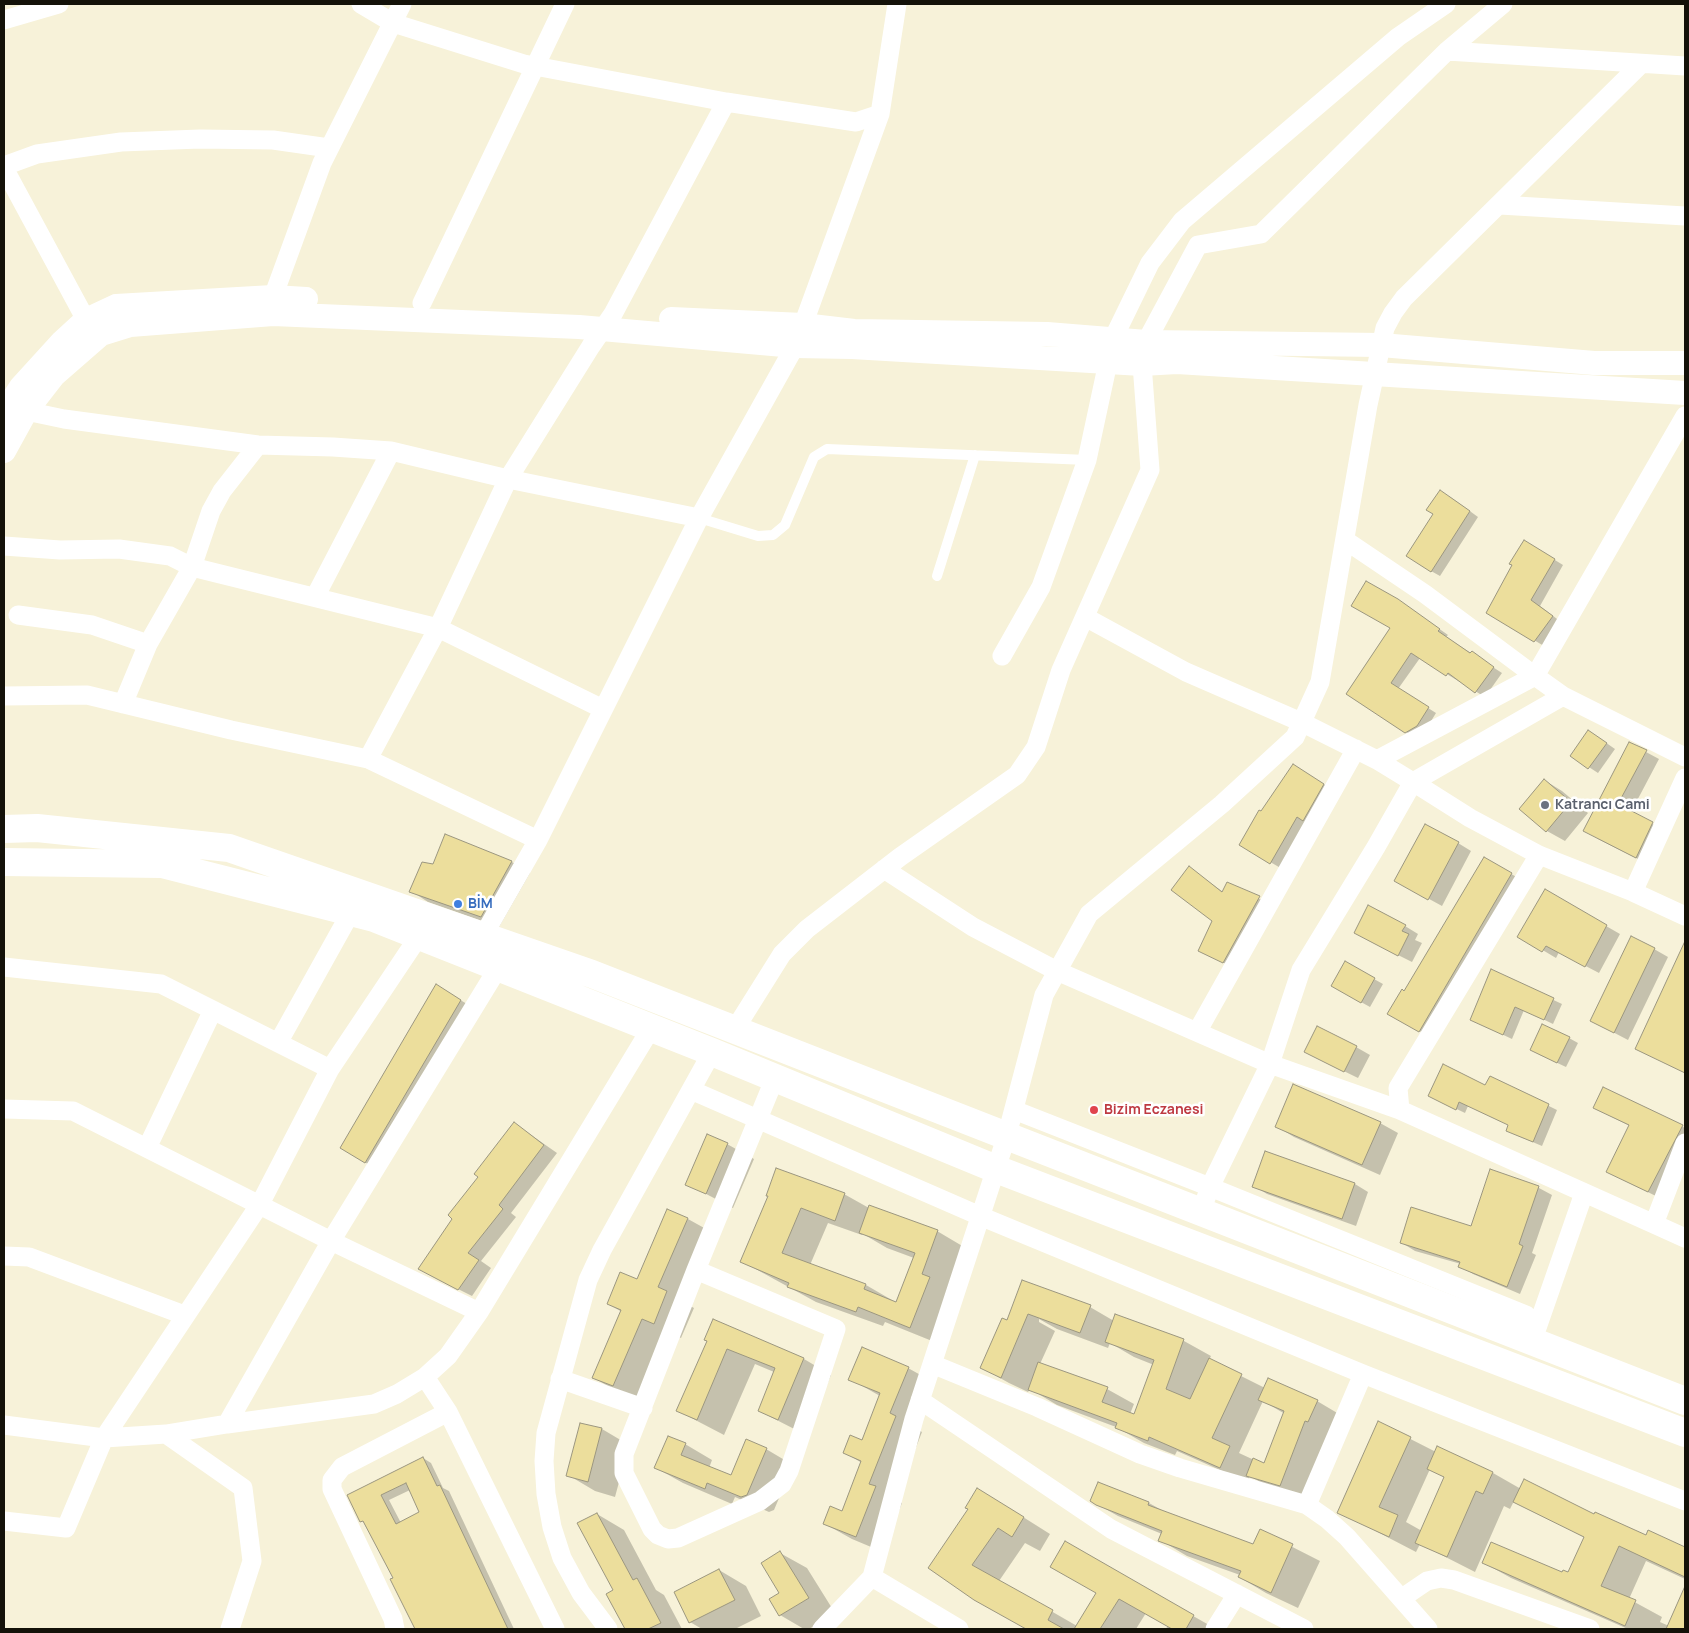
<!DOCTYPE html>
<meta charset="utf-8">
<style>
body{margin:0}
#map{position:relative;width:1689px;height:1633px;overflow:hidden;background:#f7f2d9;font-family:Manrope,sans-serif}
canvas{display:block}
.frame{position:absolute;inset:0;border:5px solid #141209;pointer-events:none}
</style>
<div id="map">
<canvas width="1689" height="1633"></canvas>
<div class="frame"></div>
</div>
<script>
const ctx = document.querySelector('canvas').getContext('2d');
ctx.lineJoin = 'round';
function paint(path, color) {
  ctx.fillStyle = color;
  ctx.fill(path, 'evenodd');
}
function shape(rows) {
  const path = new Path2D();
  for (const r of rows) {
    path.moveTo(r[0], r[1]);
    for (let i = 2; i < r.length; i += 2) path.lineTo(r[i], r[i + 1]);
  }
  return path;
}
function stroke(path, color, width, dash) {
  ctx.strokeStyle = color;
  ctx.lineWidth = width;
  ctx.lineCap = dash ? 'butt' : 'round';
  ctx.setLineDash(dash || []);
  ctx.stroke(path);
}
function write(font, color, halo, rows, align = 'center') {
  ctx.font = font + ' Manrope,sans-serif';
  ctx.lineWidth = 5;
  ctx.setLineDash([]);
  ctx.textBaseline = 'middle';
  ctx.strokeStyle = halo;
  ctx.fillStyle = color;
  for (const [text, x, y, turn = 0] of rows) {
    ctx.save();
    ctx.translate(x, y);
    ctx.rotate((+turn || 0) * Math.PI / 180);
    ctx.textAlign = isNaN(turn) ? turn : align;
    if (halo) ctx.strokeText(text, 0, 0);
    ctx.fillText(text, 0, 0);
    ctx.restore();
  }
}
const shadow = shape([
 [1449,496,1478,517,1440,576,1431,571,1435,514],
 [1524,541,1563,565,1540,606,1561,622,1544,646,1488,613],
 [1407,606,1448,635,1446,637,1502,673,1485,697,1420,658,1398,689,1436,713,1425,731,1414,737,1348,694],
 [1589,731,1615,749,1598,773,1572,756],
 [1646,752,1659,759,1631,812,1665,831,1650,865,1598,839],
 [1306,773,1336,792,1284,870,1241,845,1262,813],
 [1544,780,1562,791,1588,813,1565,841,1547,831],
 [446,836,512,862,530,873,499,927,428,902,411,891,434,865],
 [1458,843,1471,851,1442,906,1409,888],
 [1485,859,1520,879,1428,1036,1389,1013,1405,992],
 [1190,868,1223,892,1227,883,1270,904,1234,968,1210,956,1214,921],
 [1545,891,1620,934,1599,973,1559,952,1556,958,1519,936],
 [1405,926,1418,934,1415,940,1422,943,1412,962,1368,940],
 [1654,949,1668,957,1628,1040,1605,1028],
 [1678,959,1685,962,1685,1073,1636,1048],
 [1345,963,1383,984,1370,1007,1332,986],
 [1492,971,1562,1004,1553,1024,1524,1010,1512,1039,1480,1024],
 [436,986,474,1008,378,1170,341,1148],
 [1569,1038,1578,1043,1566,1067,1540,1055],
 [1356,1047,1370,1055,1358,1078,1319,1059],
 [1490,1077,1557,1110,1542,1146,1516,1135,1510,1125,1468,1106,1465,1113,1438,1100,1486,1087],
 [1603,1089,1685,1128,1685,1154,1662,1199,1621,1179,1630,1126,1594,1108],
 [514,1123,557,1153,511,1213,516,1217,481,1261,491,1268,472,1296,432,1276,454,1218],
 [1380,1123,1398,1133,1380,1175,1294,1137,1276,1126],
 [727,1144,754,1159,733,1208,687,1184],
 [1266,1152,1355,1184,1368,1192,1356,1226,1267,1194,1254,1186],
 [1491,1171,1539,1188,1552,1195,1532,1253,1536,1255,1520,1294,1473,1274,1460,1266,1461,1264,1415,1251,1402,1243,1471,1227],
 [844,1194,869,1208,937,1231,964,1247,937,1343,885,1322,883,1326,816,1302,741,1261,769,1196],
 [828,1223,862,1235,863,1234,887,1248,914,1258,897,1303,866,1285,810,1265],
 [688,1219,715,1234,685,1303,694,1308,681,1338,669,1333,641,1400,620,1393,594,1378,622,1312,608,1304,638,1280],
 [1023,1282,1090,1307,1114,1321,1116,1316,1184,1341,1211,1356,1209,1360,1265,1388,1317,1401,1344,1417,1308,1500,1275,1491,1250,1476,1247,1482,1177,1451,1175,1455,1144,1443,1116,1427,1057,1405,1030,1389,1028,1392,1009,1383,982,1368,1008,1322],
 [1039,1319,1057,1329,1108,1348,1110,1343,1134,1357,1154,1365,1134,1416,1130,1414,1134,1404,1107,1389,1040,1364,1055,1331,1039,1322],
 [1263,1401,1285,1414,1265,1465,1239,1453],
 [713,1321,804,1359,831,1375,806,1435,759,1411,774,1372,755,1364,724,1435,678,1411,708,1341],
 [908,1368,935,1383,917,1429,922,1432,896,1499,902,1503,883,1552,852,1539,825,1524,842,1512,862,1463,845,1453,863,1442,880,1396,850,1379],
 [1379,1423,1436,1452,1438,1447,1493,1473,1521,1489,1646,1536,1648,1532,1685,1549,1685,1579,1646,1561,1629,1599,1662,1617,1660,1622,1669,1626,1685,1589,1685,1629,1628,1629,1511,1578,1484,1563,1569,1574,1585,1538,1514,1501,1510,1509,1504,1506,1475,1572,1420,1544,1416,1552,1339,1512],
 [1430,1469,1445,1478,1422,1531,1406,1522],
 [581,1424,602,1429,629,1445,615,1497,595,1491,568,1475],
 [685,1444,712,1460,709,1468,731,1477,766,1449,793,1465,774,1510,769,1512,735,1497,732,1504,683,1483,656,1468],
 [423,1458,431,1463,443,1488,449,1491,514,1629,416,1629,392,1580,394,1578,349,1496],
 [410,1490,421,1512,401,1523,389,1500],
 [1091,1501,1149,1503,1167,1513,1254,1545,1261,1531,1320,1561,1298,1608,1266,1593,1239,1577,1240,1575,1187,1556,1160,1540,1162,1534,1118,1516],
 [1004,1505,1050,1534,1040,1551,1025,1543,999,1581,1077,1626,1097,1592,1065,1543,1216,1629,1166,1629,1168,1625,1146,1613,1136,1629,1027,1629,975,1599,929,1568],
 [597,1514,624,1530,656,1590,664,1595,682,1629,626,1629,608,1594,615,1591],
 [780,1553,807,1568,835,1613,809,1629,804,1629,780,1615],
 [719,1570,746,1586,761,1616,735,1629,702,1629,690,1622]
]);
const building = shape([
 [1440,490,1470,511,1431,572,1406,556,1433,514,1426,510,1440,490],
 [1524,540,1555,559,1531,600,1553,616,1534,642,1486,613,1512,565,1509,564,1524,540],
 [1366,581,1398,599,1440,629,1438,631,1470,653,1472,651,1494,667,1475,693,1448,673,1446,676,1411,653,1391,683,1429,707,1417,726,1405,733,1346,694,1390,628,1351,606,1366,581],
 [1588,730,1607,743,1588,769,1570,756,1588,730],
 [1629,742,1647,750,1618,804,1653,822,1636,858,1583,831,1629,742],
 [1293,764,1324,784,1303,821,1297,817,1270,864,1239,845,1259,810,1261,811,1293,764],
 [1544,779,1571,802,1546,832,1519,809,1544,779],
 [1425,824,1459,842,1428,900,1394,881,1425,824],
 [445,834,512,861,481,917,409,892,422,862,433,864,445,834],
 [1484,857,1512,873,1419,1032,1387,1014,1402,989,1404,991,1484,857],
 [1189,866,1222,892,1227,882,1260,896,1223,963,1198,951,1212,921,1171,890,1189,866],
 [1545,889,1607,925,1585,967,1546,946,1542,952,1517,937,1545,889],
 [1368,905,1406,925,1402,931,1409,934,1398,956,1354,933,1368,905],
 [1631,936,1655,948,1614,1033,1590,1021,1631,936],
 [1685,941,1685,1073,1635,1049,1685,941],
 [1345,961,1375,978,1361,1003,1331,986,1345,961],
 [1491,969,1554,998,1544,1020,1515,1007,1503,1035,1470,1020,1491,969],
 [436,984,461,1000,365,1163,340,1148,436,984],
 [1542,1024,1570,1037,1557,1063,1530,1050,1542,1024],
 [1317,1026,1357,1046,1344,1072,1304,1052,1317,1026],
 [1443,1064,1485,1085,1490,1076,1549,1104,1533,1142,1506,1131,1508,1125,1459,1102,1456,1110,1428,1096,1443,1064],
 [1293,1084,1381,1122,1362,1165,1275,1127,1293,1084],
 [1603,1087,1683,1125,1648,1192,1606,1172,1629,1125,1593,1108,1603,1087],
 [514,1122,544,1145,499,1205,503,1209,468,1253,479,1260,458,1290,418,1269,452,1219,448,1215,478,1177,474,1174,514,1122],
 [707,1134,728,1143,706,1194,685,1185,707,1134],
 [1265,1151,1355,1183,1342,1219,1252,1187,1265,1151],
 [776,1168,845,1193,835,1221,801,1208,782,1253,866,1284,864,1289,896,1302,915,1253,859,1233,869,1205,938,1230,922,1274,930,1277,910,1328,858,1307,856,1312,787,1287,789,1283,740,1262,768,1196,766,1196,776,1168],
 [1490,1169,1539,1186,1519,1244,1523,1246,1507,1287,1458,1267,1460,1262,1400,1243,1411,1207,1471,1226,1490,1169],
 [667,1209,688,1218,658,1287,667,1291,654,1324,642,1319,613,1386,592,1378,621,1310,607,1304,620,1272,637,1279,667,1209],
 [1022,1280,1091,1305,1080,1333,1028,1314,1001,1378,980,1368,1002,1318,1007,1320,1022,1280],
 [1115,1314,1184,1339,1166,1389,1190,1399,1209,1358,1242,1374,1212,1438,1230,1446,1220,1468,1149,1437,1148,1441,1115,1428,1117,1423,1028,1390,1038,1362,1108,1387,1102,1402,1134,1414,1154,1360,1105,1342,1115,1314],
 [713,1319,804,1358,778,1420,758,1411,775,1368,727,1349,697,1420,676,1411,707,1341,704,1340,713,1319],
 [862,1347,909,1367,890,1413,896,1416,869,1484,876,1486,856,1537,823,1524,830,1506,842,1511,861,1461,843,1453,850,1435,862,1440,880,1393,848,1380,862,1347],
 [1268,1378,1318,1400,1308,1422,1305,1421,1280,1486,1246,1476,1253,1458,1264,1463,1284,1411,1258,1400,1268,1378],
 [1378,1421,1411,1437,1379,1507,1398,1515,1389,1537,1337,1513,1378,1421],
 [580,1423,602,1428,588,1482,566,1476,580,1423],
 [668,1436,686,1443,681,1455,731,1475,746,1439,767,1448,747,1495,741,1497,707,1483,705,1489,654,1468,668,1436],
 [1437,1446,1493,1472,1483,1494,1476,1491,1447,1557,1415,1543,1444,1477,1427,1469,1437,1446],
 [423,1457,437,1486,440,1485,508,1629,415,1629,390,1579,393,1578,363,1521,360,1522,347,1495,423,1457],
 [406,1483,419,1512,396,1524,381,1495,406,1483],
 [1524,1479,1594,1514,1595,1512,1646,1535,1648,1530,1685,1547,1685,1577,1619,1546,1601,1586,1636,1600,1625,1626,1482,1563,1491,1542,1562,1572,1563,1570,1568,1572,1584,1537,1513,1502,1524,1479],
 [1098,1482,1149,1502,1148,1505,1253,1544,1260,1529,1293,1544,1271,1593,1238,1577,1241,1571,1158,1541,1162,1531,1096,1505,1090,1501,1098,1482],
 [977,1488,1024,1517,1012,1537,998,1528,972,1565,1053,1610,1048,1620,1064,1629,1026,1629,974,1600,928,1568,968,1509,965,1508,977,1488],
 [597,1513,633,1580,637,1578,661,1623,648,1629,625,1629,606,1594,613,1590,577,1523,597,1513],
 [1065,1541,1194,1615,1186,1629,1172,1629,1119,1599,1100,1629,1074,1629,1096,1593,1050,1567,1065,1541],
 [780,1551,809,1598,779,1616,769,1599,779,1593,761,1563,780,1551],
 [719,1569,735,1600,689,1623,674,1592,719,1569],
 [1685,1586,1685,1629,1666,1629,1685,1586]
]);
const service = shape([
 [699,518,758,536,773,535,785,525,814,457,827,449,1087,460],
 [937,576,975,455]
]);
const minor = shape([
 [361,4,393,23,524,64,726,102,856,122,880,114],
 [4,20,59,4],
 [1447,51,1685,66],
 [4,166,37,154,121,142,200,139,273,140,329,148],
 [4,168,86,320,96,330],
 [1500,205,1685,216],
 [273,297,322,163,402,4],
 [422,303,565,4],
 [803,325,880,114,897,4],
 [26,411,64,419,258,445,333,447,391,451,508,479,438,628,603,709],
 [699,518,508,479,591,346,613,314,726,102],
 [1345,540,1425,594,1535,676,1685,416],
 [4,546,60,550,119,549,170,556,192,567,438,628,368,759,538,840],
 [315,597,391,451],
 [18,615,92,625,148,644],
 [1085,617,1186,672,1301,722,1377,760,1413,782,1563,696,1535,676,1377,760],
 [1002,656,1041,587,1087,460,1113,339,1150,263,1182,221,1398,37,1446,4],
 [4,696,87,695,231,730,368,759],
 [1563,696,1685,757],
 [123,704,148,644,192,567,211,511,222,491,258,445],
 [1539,855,1398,1088,1400,1110,1270,1064,1301,970,1376,847,1413,782,1470,818,1539,855,1633,892,1685,778],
 [884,869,973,927,1057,971,1270,1064,1210,1187,1526,1315,1537,1328,1584,1193],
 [1633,892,1685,916],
 [483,936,538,840,699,518,795,346],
 [4,967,161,984,330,1069,260,1204,104,1438,4,1425],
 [498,968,331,1241,479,1312,650,1030],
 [735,1029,782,954,807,929,900,857,1017,775,1036,747,1061,670,1150,470,1142,364,1146,342,1198,245,1261,234,1447,51,1503,4],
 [1197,1032,1356,749],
 [278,1043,351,912],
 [330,1069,419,936],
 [691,1090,980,1216,1363,1374,1685,1501],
 [4,1109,73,1111,331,1241,227,1424,166,1434],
 [1014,1110,1210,1187,1206,1198],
 [1400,1110,1654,1224,1685,1143],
 [147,1148,213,1010],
 [1654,1224,1685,1238],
 [4,1256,29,1257,184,1315],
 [696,1270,836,1329,789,1471,782,1484,760,1501,678,1538,668,1539,658,1535,652,1529,624,1473,624,1454,696,1270,774,1080],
 [932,1364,1037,1407,1140,1454,1180,1468,1307,1505,1327,1519,1347,1537,1428,1629],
 [560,1379,643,1408],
 [920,1400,1111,1529,1304,1629],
 [448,1412,555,1629],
 [227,1424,374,1404,397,1394,425,1377,448,1356,479,1312],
 [1307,1505,1363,1374],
 [4,1521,66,1528,104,1438,166,1434,243,1488,252,1561,230,1629],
 [872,1577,959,1629],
 [1402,1598,1427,1581,1441,1578,1454,1580,1590,1629],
 [395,1629,393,1619,332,1489,332,1480,342,1467,448,1412,425,1377],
 [608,1629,581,1593,562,1558,552,1527,546,1494,544,1461,546,1433,588,1280,602,1250,712,1052],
 [822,1629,872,1577,914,1419,1007,1135,1044,995,1089,914,1222,804,1295,737,1320,682,1368,405,1385,328,1393,313,1404,298,1641,64],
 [1215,1629,1237,1594]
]);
const tertiary = shape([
 [671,319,803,325,854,331,1047,334,1146,342,1381,345,1594,363,1685,363],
 [4,413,21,387,62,342,86,320,116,306,273,297,306,299],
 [4,451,26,411,54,375,101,334,130,325,273,314,579,327,795,346,852,347,1142,364,1177,362,1685,393]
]);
const secondary = shape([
 [4,829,37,828,229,848,592,974,1685,1401],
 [4,862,162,864,374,918,712,1052,996,1169,1685,1433]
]);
const markers = [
 [1545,805,5,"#6b7280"],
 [458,904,5,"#3f7fe0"],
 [1094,1110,5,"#e0444e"]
];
const worshipNames = [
 ["Katrancı Cami",1555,805]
];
const shopNames = [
 ["BİM",468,904]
];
const healthNames = [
 ["Bizim Eczanesi",1104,1110]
];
paint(shadow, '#0003');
paint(building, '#ecde9c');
stroke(building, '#9b967f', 1);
stroke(service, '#fff', 10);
stroke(minor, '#fff', 19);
stroke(tertiary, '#fff', 24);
stroke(secondary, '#fff', 28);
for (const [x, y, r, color] of markers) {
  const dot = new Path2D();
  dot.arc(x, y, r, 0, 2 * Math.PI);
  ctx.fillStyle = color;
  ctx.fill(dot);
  stroke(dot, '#fff', 2);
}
write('bold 14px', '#5b616d', '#fff', worshipNames, 'left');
write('bold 14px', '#366cbe', '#fff', shopNames, 'left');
write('bold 14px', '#be3a42', '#fff', healthNames, 'left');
</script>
